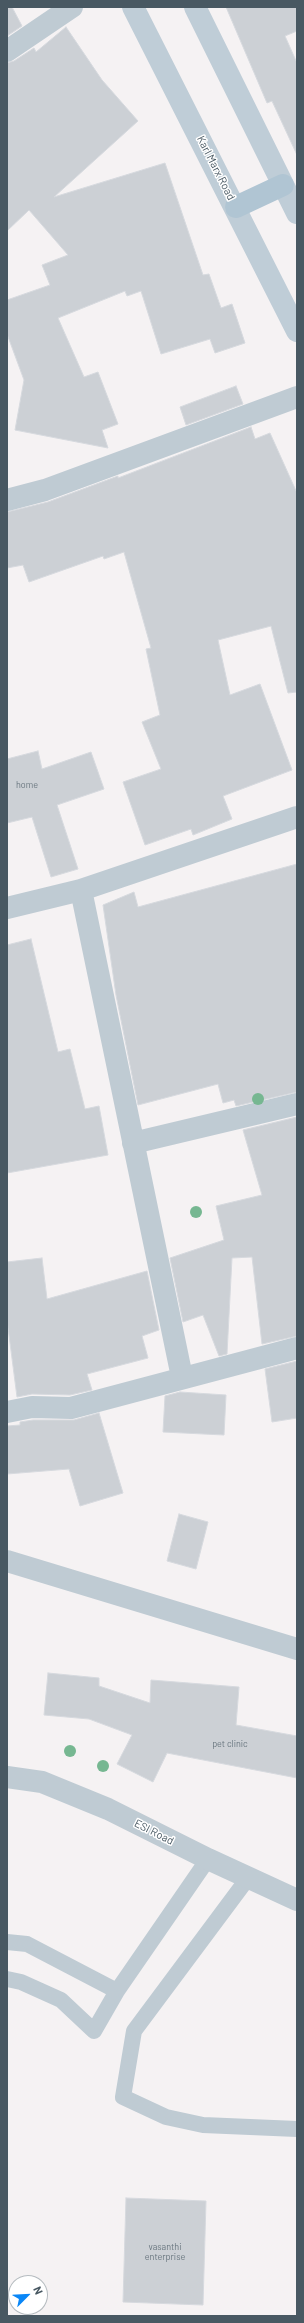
<!DOCTYPE html>
<style>
body{margin:0}
#map{position:relative;width:304px;height:2323px;overflow:hidden;background:#f5f2f3;font-family:Barlow,sans-serif}
canvas{display:block}
.frame{position:absolute;inset:0;border:8px solid #485862;pointer-events:none}
.north{position:absolute;left:8px;top:2275px;width:40px;height:40px;box-sizing:border-box;background:#fff;border:1px solid #b6bcc0;border-radius:50%;rotate:66deg;font-size:11px;font-weight:700;line-height:16px;text-align:center;color:#485862}
.north::after{content:'';display:block;margin:auto;width:14px;height:18px;background:#0a87f7;clip-path:polygon(50% 0,100% 100%,50% 72%,0 100%)}
</style>
<div id="map">
<canvas width="304" height="2323"></canvas>
<div class="frame"></div>
<div class="north">N</div>
</div>
<script>
const ctx = document.querySelector('canvas').getContext('2d');
ctx.lineJoin = 'round';
function paint(path, color) {
  ctx.fillStyle = color;
  ctx.fill(path, 'evenodd');
}
function shape(rows) {
  const path = new Path2D();
  for (const r of rows) {
    path.moveTo(r[0], r[1]);
    for (let i = 2; i < r.length; i += 2) path.lineTo(r[i], r[i + 1]);
  }
  return path;
}
function stroke(path, color, width, dash) {
  ctx.strokeStyle = color;
  ctx.lineWidth = width;
  ctx.lineCap = dash ? 'butt' : 'round';
  ctx.setLineDash(dash || []);
  ctx.stroke(path);
}
function write(font, color, halo, rows, align = 'center') {
  ctx.font = font + ' Barlow,sans-serif';
  ctx.lineWidth = 3;
  ctx.setLineDash([]);
  ctx.textBaseline = 'middle';
  ctx.strokeStyle = halo;
  ctx.fillStyle = color;
  for (const [text, x, y, turn = 0] of rows) {
    ctx.save();
    ctx.translate(x, y);
    ctx.rotate((+turn || 0) * Math.PI / 180);
    ctx.textAlign = isNaN(turn) ? turn : align;
    if (halo) ctx.strokeText(text, 0, 0);
    ctx.fillText(text, 0, 0);
    ctx.restore();
  }
}
const building = shape([
 [7,7,12,7,22,26,7,36,7,7],
 [226,7,297,7,297,31,285,36,297,63,297,155,272,101,267,103,226,7],
 [66,27,102,80,138,121,54,197,165,163,203,275,209,274,221,308,232,304,245,343,215,353,210,339,161,354,141,291,127,296,125,291,58,318,84,377,98,372,118,424,102,430,108,448,15,430,24,380,7,334,7,300,50,285,42,265,68,255,29,210,7,231,7,63,14,61,34,48,36,52,66,27],
 [236,386,243,404,186,425,180,407,236,386],
 [251,427,255,439,270,433,297,493,297,692,288,693,271,626,218,640,230,695,260,684,292,770,223,796,232,819,193,835,191,829,145,845,123,782,161,769,142,722,160,715,146,649,151,648,124,552,104,559,103,556,29,582,23,565,7,568,7,512,48,502,118,476,118,478,251,427],
 [38,751,42,769,91,752,104,789,57,805,78,869,51,877,32,817,7,823,7,759,38,751],
 [297,864,297,1092,236,1106,234,1100,223,1103,218,1084,138,1105,116,995,103,905,134,892,138,907,297,864],
 [31,939,58,1052,70,1049,85,1109,99,1106,108,1155,7,1173,7,945,31,939],
 [297,1117,297,1336,262,1344,252,1257,232,1258,227,1354,219,1356,203,1315,183,1322,170,1258,224,1240,216,1206,262,1195,243,1130,297,1117],
 [42,1258,47,1299,147,1271,159,1330,142,1336,148,1358,87,1374,92,1390,70,1395,32,1394,17,1397,7,1320,7,1262,42,1258],
 [297,1361,297,1418,272,1422,265,1369,297,1361],
 [180,1392,226,1395,224,1435,163,1432,165,1396,180,1392],
 [99,1413,123,1493,80,1506,69,1469,7,1474,7,1426,20,1425,20,1422,33,1420,74,1420,99,1413],
 [179,1514,208,1522,196,1569,167,1561,179,1514],
 [48,1673,99,1678,99,1686,150,1703,151,1680,239,1687,236,1725,297,1736,297,1778,167,1753,153,1782,117,1764,132,1735,89,1719,44,1715,48,1673],
 [126,2198,206,2201,203,2305,123,2302,126,2198]
]);
const service = shape([
 [248,1878,134,2031,123,2097,166,2117,203,2125,297,2129],
 [7,1942,27,1944,117,1991],
 [7,1979,21,1982,61,2000,94,2031,117,1991,208,1859]
]);
const minor = shape([
 [7,51,72,7],
 [7,500,45,490,297,397],
 [81,890,182,1377],
 [7,908,81,890,297,817],
 [133,1143,297,1104],
 [7,1412,32,1407,71,1408,297,1348],
 [7,1561,297,1649]
]);
const tertiary = shape([
 [7,1777,42,1782,108,1809,208,1859,297,1900]
]);
const secondary = shape([
 [133,7,297,331],
 [195,7,297,213]
]);
const primary = shape([
 [236,207,283,185]
]);
const trees = [
 [258,1099],
 [196,1212],
 [70,1751],
 [103,1766]
];
const numberNames = [
 ["home",27,785],
 ["pet clinic",230,1744],
 ["vasanthi",165,2247],
 ["enterprise",165,2257]
];
const streetNames = [
 ["Karl Marx Road",216,168,63],
 ["ESI Road",154,1832,27]
];
paint(building, '#ccd0d5');
stroke(building, '#d6d9de', 1);
stroke(service, '#bfcbd3', 16);
stroke(minor, '#bfcbd3', 22);
stroke(tertiary, '#bfcbd3', 22);
stroke(secondary, '#bfcdd7', 22);
stroke(primary, '#b0c5d3', 22);
ctx.fillStyle = '#76b791';
for (const [x, y] of trees) {
  ctx.beginPath();
  ctx.arc(x, y, 6, 0, 2 * Math.PI);
  ctx.fill();
}
write('9px', '#69767f', null, numberNames);
write('11px', '#485862', '#fff', streetNames);
</script>
